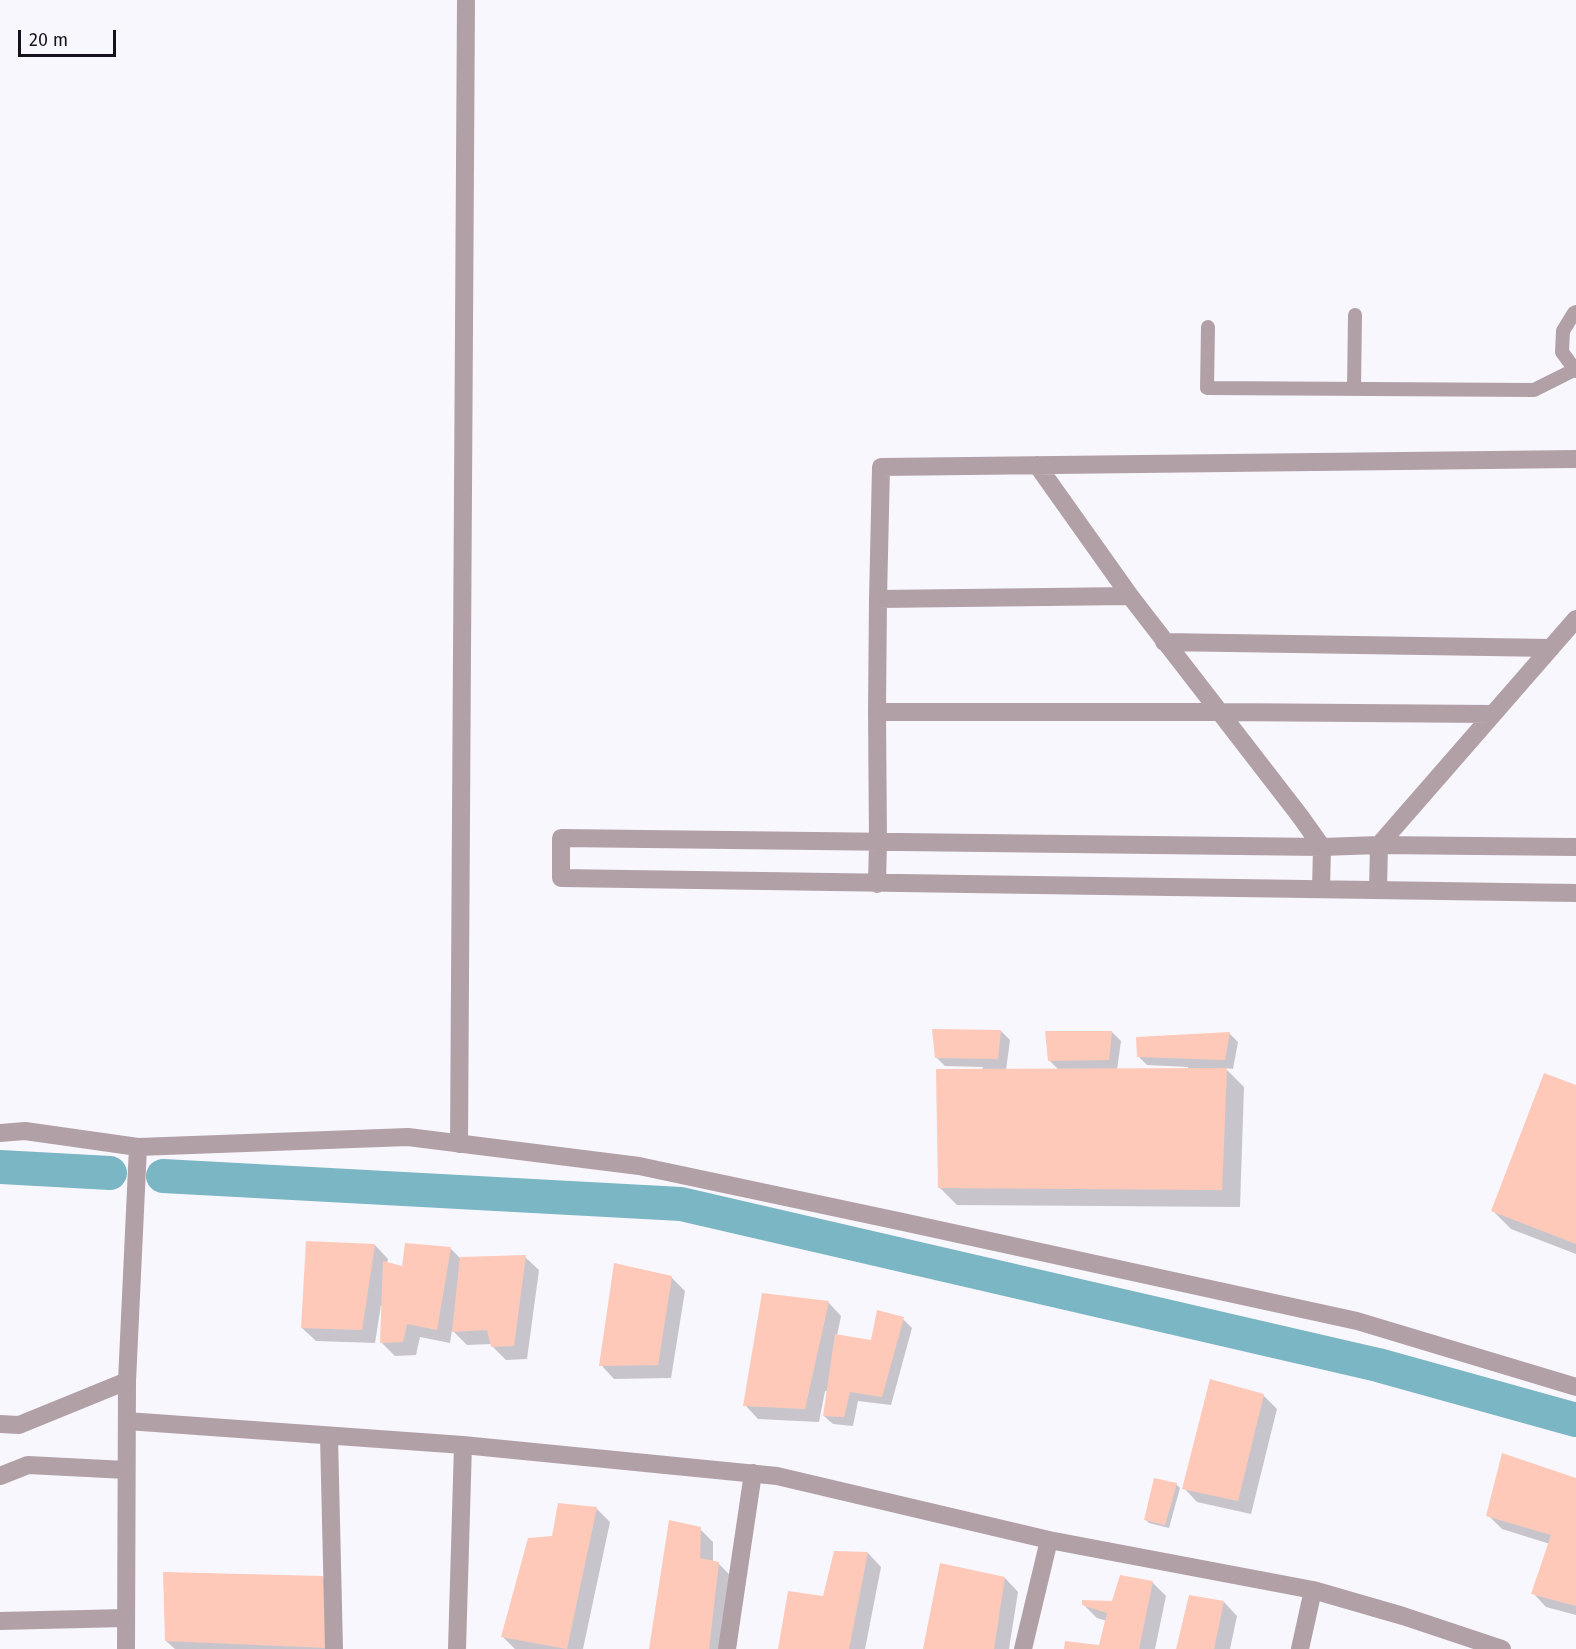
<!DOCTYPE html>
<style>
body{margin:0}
#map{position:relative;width:1576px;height:1649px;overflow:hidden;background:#f9f7fe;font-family:"Fira Sans",sans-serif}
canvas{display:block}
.scale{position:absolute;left:18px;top:30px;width:98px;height:27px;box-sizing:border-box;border:3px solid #15121e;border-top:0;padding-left:8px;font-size:18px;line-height:21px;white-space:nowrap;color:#15121e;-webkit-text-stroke:4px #f9f7fe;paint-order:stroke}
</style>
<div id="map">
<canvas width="1576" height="1649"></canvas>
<div class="scale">20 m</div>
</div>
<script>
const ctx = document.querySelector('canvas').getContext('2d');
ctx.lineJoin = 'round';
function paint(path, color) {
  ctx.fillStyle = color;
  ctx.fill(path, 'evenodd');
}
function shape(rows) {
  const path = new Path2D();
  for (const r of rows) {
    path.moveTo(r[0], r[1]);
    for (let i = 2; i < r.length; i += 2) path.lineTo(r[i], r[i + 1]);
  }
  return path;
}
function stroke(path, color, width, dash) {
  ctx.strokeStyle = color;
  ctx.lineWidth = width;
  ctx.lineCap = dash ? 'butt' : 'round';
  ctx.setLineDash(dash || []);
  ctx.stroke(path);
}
const shadow = shape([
 [1001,1031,1010,1040,1006,1070,1059,1070,1049,1060,1112,1032,1121,1041,1117,1070,1188,1070,1188,1067,1147,1065,1138,1056,1229,1033,1238,1042,1233,1069,1225,1068,1244,1087,1240,1207,957,1205,939,1187,983,1067,945,1066,936,1057],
 [1576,1087,1576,1254,1511,1229,1493,1211],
 [375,1245,388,1259,387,1263,403,1268,451,1249,460,1258,525,1257,539,1270,527,1359,506,1360,492,1346,492,1344,467,1345,452,1330,450,1343,420,1337,416,1355,395,1356,382,1343,383,1306,381,1305,375,1343,316,1341,302,1328],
 [671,1277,685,1291,671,1378,614,1379,601,1365],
 [828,1302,841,1316,837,1336,872,1342,903,1319,912,1328,891,1405,858,1401,853,1426,833,1424,824,1416,828,1392,825,1391,819,1422,758,1419,745,1405],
 [1263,1395,1277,1409,1251,1514,1197,1502,1184,1488],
 [1576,1480,1576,1615,1546,1607,1533,1593,1550,1544,1502,1529,1488,1515],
 [1176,1484,1180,1488,1169,1528,1149,1523,1145,1519],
 [596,1508,610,1522,583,1649,515,1649,503,1637,554,1537],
 [700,1529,713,1542,713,1562,718,1563,732,1577,724,1649,650,1649],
 [868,1553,881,1567,865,1649,780,1649,825,1597],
 [322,1577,336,1591,340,1649,175,1649,166,1641],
 [1121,1577,1153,1583,1166,1596,1155,1649,1065,1649,1100,1647,1107,1621,1097,1618,1083,1604,1113,1603],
 [1005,1578,1018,1592,1009,1649,924,1649],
 [1224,1602,1237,1616,1230,1649,1177,1649]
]);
const canal = shape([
 [0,1167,110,1173],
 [163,1176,681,1204,1378,1365,1576,1420]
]);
const building = shape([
 [932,1029,1001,1030,998,1059,935,1058],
 [1045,1031,1112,1031,1109,1060,1048,1061],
 [1230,1032,1225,1060,1137,1057,1136,1037],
 [1227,1068,1222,1190,938,1188,936,1069],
 [1544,1073,1576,1085,1576,1244,1491,1211],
 [306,1241,375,1244,362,1330,301,1328],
 [405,1243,451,1247,437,1330,407,1324,403,1342,380,1343,383,1261,402,1266],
 [526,1255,514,1346,491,1347,487,1330,452,1332,460,1257],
 [614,1263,672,1276,658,1365,599,1366],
 [762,1293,829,1301,805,1409,743,1406],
 [877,1310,904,1317,882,1397,850,1392,844,1417,823,1416,835,1334,871,1340],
 [1210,1379,1264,1394,1238,1501,1182,1489],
 [1502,1453,1576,1478,1576,1606,1531,1594,1551,1535,1486,1516],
 [1154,1478,1177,1483,1165,1525,1144,1520],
 [558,1503,597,1507,567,1649,501,1637,528,1538,552,1536],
 [669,1520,701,1527,700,1558,719,1562,709,1649,649,1649],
 [834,1551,868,1552,849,1649,778,1649,788,1591,823,1596],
 [940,1563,1005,1577,994,1649,923,1649],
 [163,1572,323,1576,328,1648,165,1641],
 [1120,1575,1153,1581,1139,1649,1064,1649,1065,1641,1099,1645,1107,1613,1082,1605,1082,1600,1112,1601],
 [1189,1595,1224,1601,1214,1649,1176,1649]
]);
const lane = shape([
 [1576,312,1574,313,1563,331,1562,352,1576,371],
 [1208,327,1207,388,1534,390,1574,370],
 [1354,389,1355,315]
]);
const street = shape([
 [1037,465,1130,596,1300,816,1322,847,1321,889],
 [878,599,1130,596],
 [1164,642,1551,648],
 [877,712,1219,712,1493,714],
 [1576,847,1379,845,1322,847,561,838,561,878,1576,893],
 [877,884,878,842,877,712,878,599,881,467,1576,459],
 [1378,890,1379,845,1576,619],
 [0,1133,25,1131,138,1147,408,1137,639,1166,903,1222,1357,1321,1576,1387],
 [459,1144,466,0],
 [127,1421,463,1445,777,1476,1049,1540,1313,1590,1403,1616,1502,1649],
 [0,1424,19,1425,127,1381],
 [329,1436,334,1649],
 [0,1476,28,1465,126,1470],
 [0,1621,125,1618],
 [126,1649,127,1381,138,1147],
 [457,1649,463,1445],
 [727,1649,753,1473],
 [1023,1649,1049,1540],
 [1300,1649,1313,1590]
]);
paint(shadow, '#0003');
stroke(canal, '#7bb6c5', 34);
paint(building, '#fec9b8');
stroke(lane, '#b1a1a7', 14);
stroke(street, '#b1a1a7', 18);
</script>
